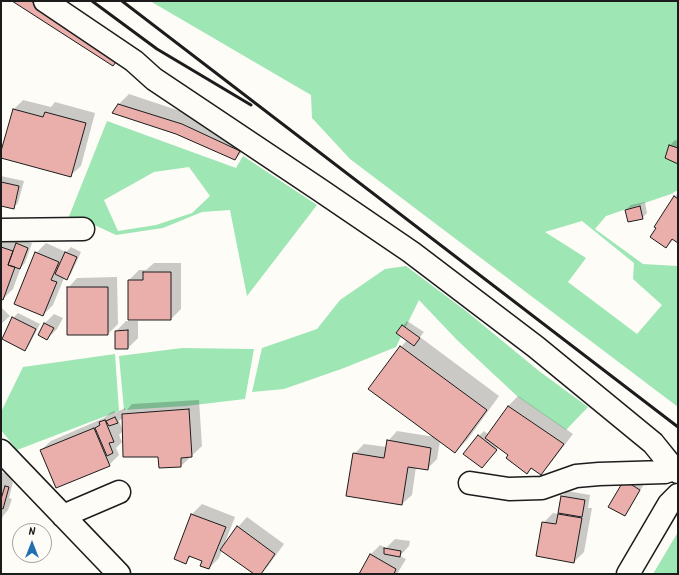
<!DOCTYPE html>
<style>
body{margin:0}
#map{position:relative;width:679px;height:575px;overflow:hidden;background:#fdfcf7;font-family:Kalam,sans-serif}
canvas{display:block}
.frame{position:absolute;inset:0;border:2px solid #1c1c1c;pointer-events:none}
.north{position:absolute;left:12px;top:523px;width:40px;height:40px;box-sizing:border-box;background:#fdfcf7;border:1px solid #a3a29f;border-radius:50%;rotate:0deg;font-size:11px;font-weight:700;line-height:16px;text-align:center;color:#1c1c1c}
.north::after{content:'';display:block;margin:auto;width:14px;height:18px;background:#1f6fb2;clip-path:polygon(50% 0,100% 100%,50% 72%,0 100%)}
</style>
<div id="map">
<canvas width="679" height="575"></canvas>
<div class="frame"></div>
<div class="north">N</div>
</div>
<script>
const ctx = document.querySelector('canvas').getContext('2d');
ctx.lineJoin = 'round';
function paint(path, color) {
  ctx.fillStyle = color;
  ctx.fill(path, 'evenodd');
}
function shape(rows) {
  const path = new Path2D();
  for (const r of rows) {
    path.moveTo(r[0], r[1]);
    for (let i = 2; i < r.length; i += 2) path.lineTo(r[i], r[i + 1]);
  }
  return path;
}
function stroke(path, color, width, dash) {
  ctx.strokeStyle = color;
  ctx.lineWidth = width;
  ctx.lineCap = dash ? 'butt' : 'round';
  ctx.setLineDash(dash || []);
  ctx.stroke(path);
}
const green = shape([
 [150,1,678,1,678,190,671,194,606,216,595,229,643,264,678,266,678,407,350,159,312,118,311,95],
 [582,221,634,263,633,279,662,305,637,334,568,282,586,258,545,232],
 [107,121,236,168,243,156,317,205,247,296,230,210,202,212,163,228,116,235,88,222,68,219],
 [189,167,210,196,192,213,156,225,118,231,104,200,154,172],
 [406,266,466,311,539,371,588,407,566,430,517,396,457,340,419,300,396,347,344,368,284,389,252,392,262,348,317,329,340,300,385,269],
 [182,348,254,349,245,399,186,406,124,410,119,356],
 [115,354,119,411,17,450,1,430,1,412,23,367],
 [678,532,678,574,653,574]
]);
const shadow = shape([
 [129,94,192,115,245,149,235,159,177,133,114,112,119,104],
 [23,100,51,107,55,102,95,113,81,166,71,175,1,157,14,109],
 [675,140,678,141,678,162,666,158,670,145],
 [1,176,24,181,18,203,13,208,1,205],
 [678,193,678,242,674,239,666,247,674,197],
 [645,202,647,213,642,218,626,210,631,205],
 [1,233,32,243,25,263,21,267,13,289,3,299,1,298],
 [46,243,66,252,71,247,81,252,71,274,66,279,64,278,53,305,43,315,36,253],
 [154,263,181,263,181,309,171,319,129,319,129,280,139,270,146,270],
 [117,277,118,324,108,334,68,288,77,278],
 [1,307,10,316,1,324],
 [18,313,40,324,29,345,25,350,13,318],
 [54,314,63,318,57,329,47,339,45,323],
 [126,321,138,321,138,338,128,348,116,331],
 [407,321,424,332,420,337,499,396,468,439,455,452,440,441,437,459,427,469,416,467,412,495,402,504,354,454,364,444,387,447,388,441,397,431,435,437,369,389,401,347,407,340,403,326],
 [518,396,573,434,550,464,540,474,532,468,527,472,509,455,499,447,482,467,479,436,484,431,489,435,508,406],
 [199,400,202,446,181,466,159,456,123,417,119,421,123,431,119,435,122,442,116,448,119,455,109,465,41,450,51,441,104,418,110,413,115,411,115,413,125,408,126,411,132,404],
 [1,457,5,458,1,472,13,476,12,482,13,482,9,498,12,499,8,510,3,516,1,523],
 [648,480,644,484,629,510,624,515,624,481],
 [567,491,590,495,588,508,592,508,584,552,574,562,543,523,553,513,559,514,562,496],
 [202,504,235,517,224,545,238,527,247,517,284,544,268,566,261,574,255,574,222,550,219,558,209,568,203,561,192,556,185,562,175,559,192,514],
 [395,539,410,541,409,546,400,556,406,559,397,574,360,574,371,554,380,545,386,548]
]);
const building = shape([
 [12,1,31,1,119,58,113,66,12,1],
 [118,104,182,124,240,151,235,160,176,134,112,113,118,104],
 [13,109,43,117,45,112,86,123,71,177,1,158,1,151,13,109],
 [669,145,678,148,678,164,665,158,669,145],
 [1,182,19,186,14,209,1,206,1,182],
 [674,196,678,199,678,243,672,239,666,248,650,237,656,228,654,227,674,196],
 [640,206,643,219,628,222,625,210,640,206],
 [16,243,28,248,20,269,8,265,16,243],
 [1,247,13,251,8,265,15,267,3,300,1,299,1,247],
 [35,252,59,262,51,280,57,282,43,316,14,304,35,252],
 [65,252,77,257,67,280,55,274,65,252],
 [143,272,171,272,171,320,128,320,128,280,143,280,143,272],
 [67,287,108,287,108,335,67,335,67,287],
 [12,317,36,329,25,351,2,339,12,317],
 [44,323,54,328,47,340,38,335,44,323],
 [402,325,420,338,414,346,396,333,402,325],
 [128,330,128,349,115,349,115,331,128,330],
 [400,346,487,410,455,453,368,389,400,346],
 [508,406,564,444,541,475,531,468,527,474,506,458,508,455,485,438,508,406],
 [189,409,192,457,181,458,181,467,159,468,158,457,123,457,122,414,189,409],
 [115,417,118,423,109,426,106,421,115,417],
 [105,420,114,442,109,443,113,453,107,456,95,428,100,425,99,422,105,420],
 [94,428,110,466,56,488,40,450,94,428],
 [478,435,497,450,482,468,463,454,478,435],
 [387,440,431,448,428,470,408,467,402,505,346,496,353,453,384,458,387,440],
 [624,480,640,490,625,516,608,507,624,480],
 [5,486,9,487,3,509,1,508,1,499,5,486],
 [561,496,585,500,582,517,558,513,561,496],
 [191,514,226,527,209,569,200,566,202,561,189,556,186,564,174,559,191,514],
 [558,514,582,518,574,563,536,556,542,522,556,524,558,514],
 [237,526,275,554,261,574,254,574,220,550,237,526],
 [384,548,401,551,400,557,384,554,384,548],
 [370,554,396,569,394,574,359,574,370,554]
]);
const minor = shape([
 [45,1,134,61,154,79,320,190,411,252,536,347,653,443,674,469,678,472],
 [1,230,83,229],
 [1,451,119,574],
 [470,483,509,489,542,488,576,476,599,474,665,472,674,469],
 [63,516,119,492],
 [628,574,669,504,678,495]
]);
const rail = shape([
 [92,1,157,49,251,105],
 [122,1,678,427]
]);
paint(green, '#9ee6b4');
paint(shadow, '#0003');
paint(building, '#ebafab');
stroke(building, '#1c1c1c', 1);
stroke(minor, '#1c1c1c', 25);
stroke(minor, '#fdfcf7', 22);
stroke(rail, '#1c1c1c', 3);
</script>
